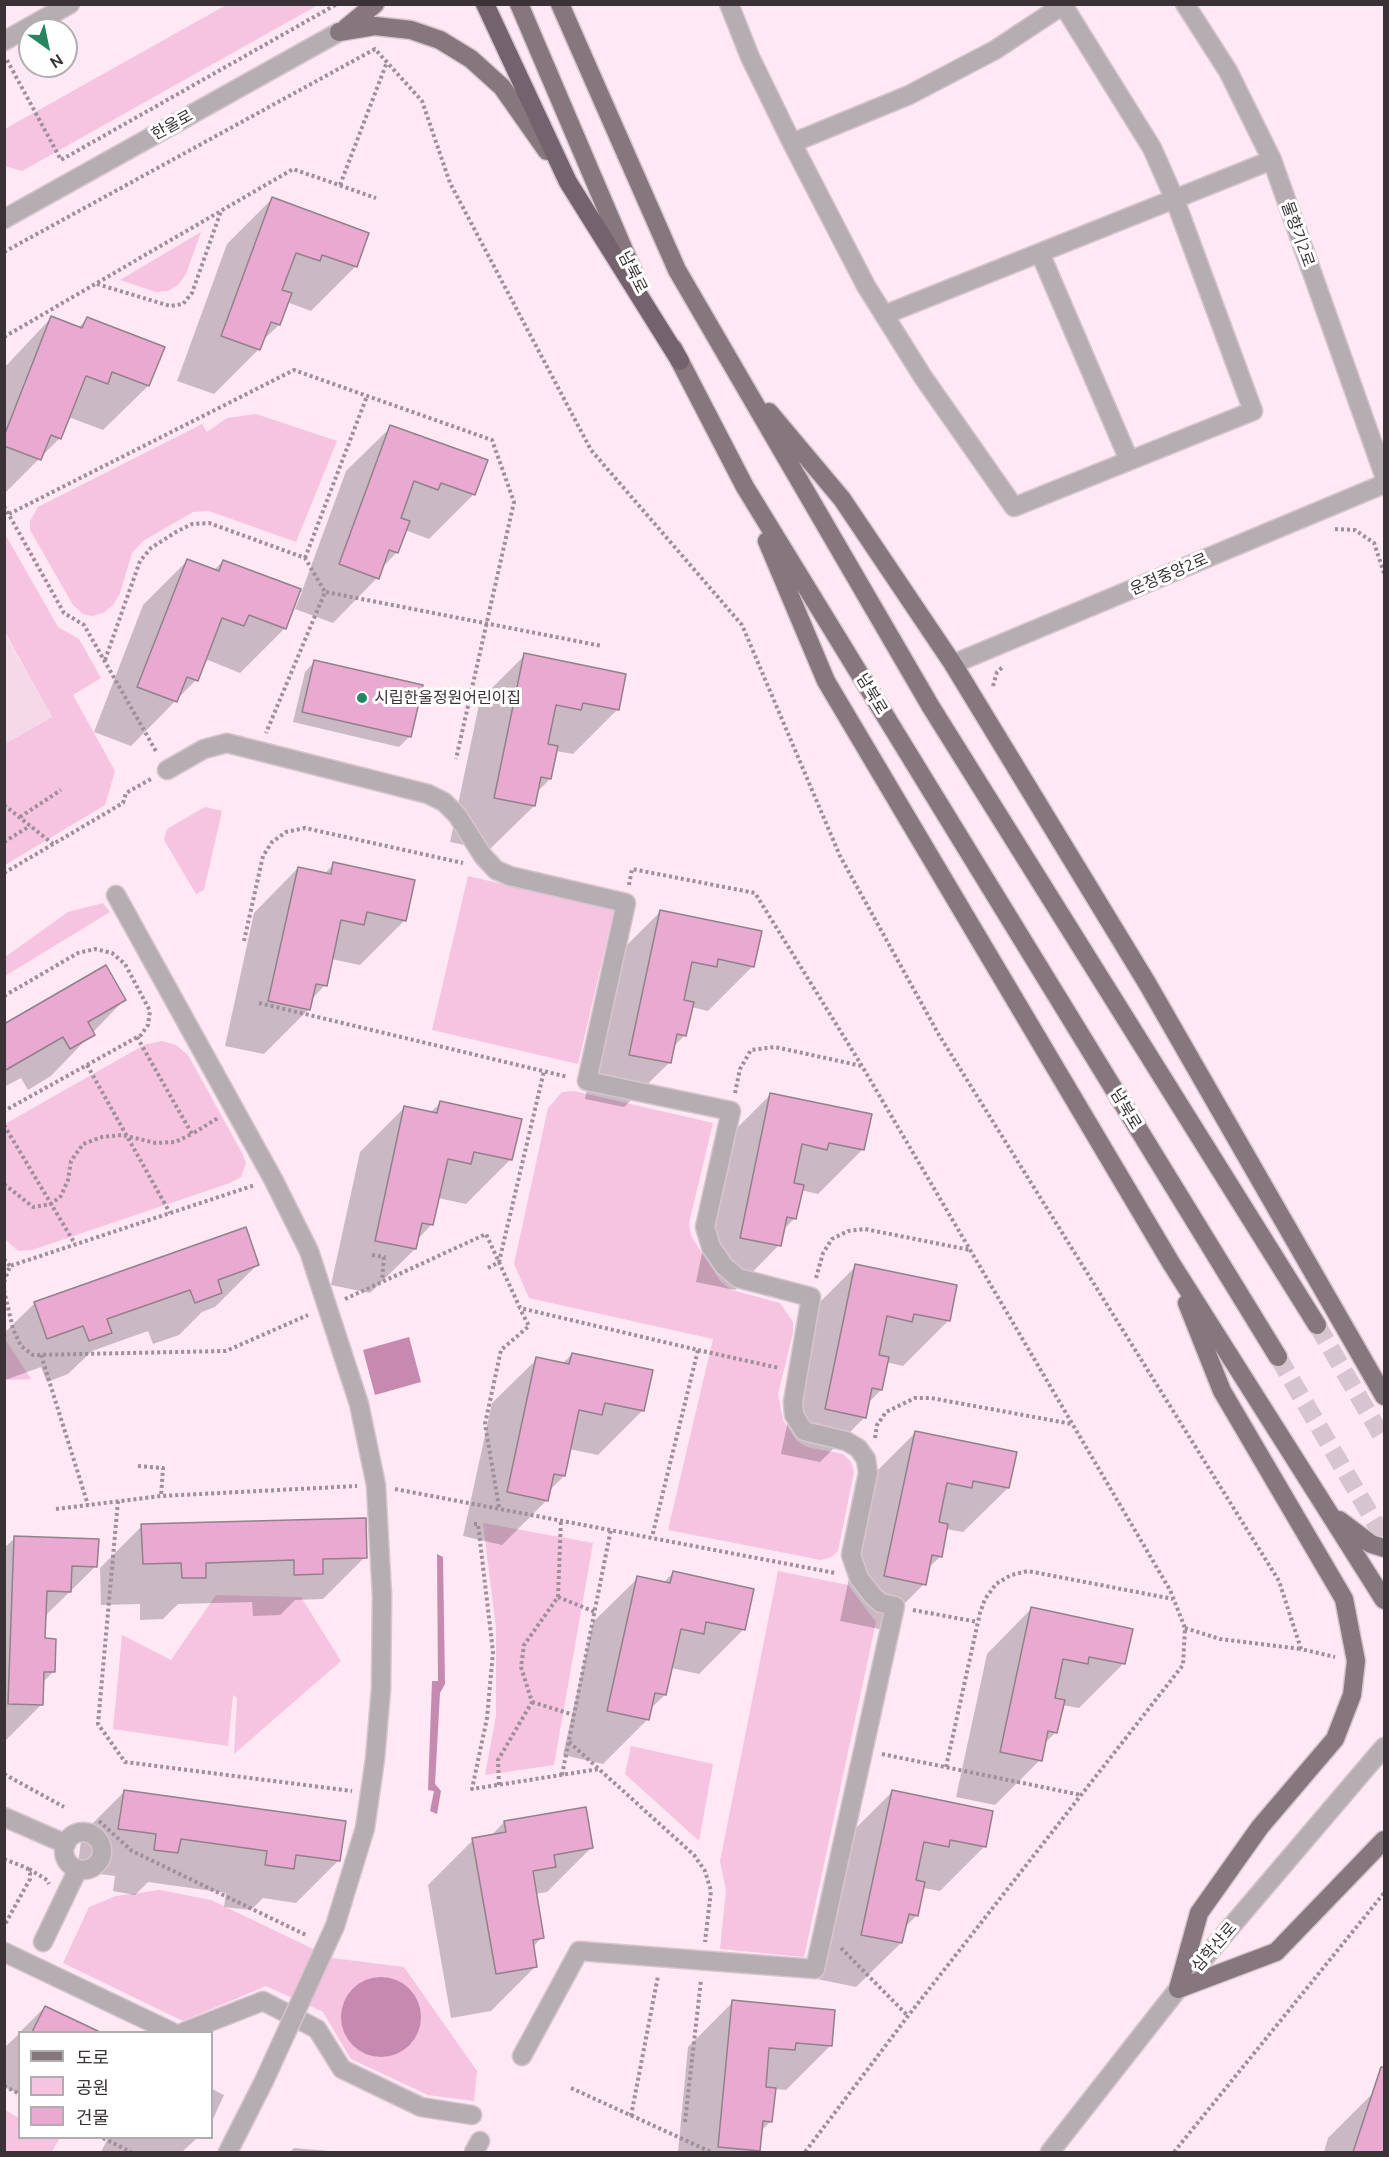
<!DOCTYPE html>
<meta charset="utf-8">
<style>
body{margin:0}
#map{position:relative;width:1389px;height:2157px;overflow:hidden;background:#fde8f4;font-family:Ubuntu,"Noto Sans KR",sans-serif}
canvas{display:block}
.frame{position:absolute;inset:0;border:6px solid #3a3237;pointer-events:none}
.legend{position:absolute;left:18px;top:2031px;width:195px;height:108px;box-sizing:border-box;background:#fff;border:2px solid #b0adaf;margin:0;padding:8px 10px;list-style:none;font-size:18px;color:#3a3237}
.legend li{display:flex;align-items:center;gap:12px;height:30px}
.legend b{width:30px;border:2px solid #b0adaf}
.north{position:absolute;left:18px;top:18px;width:60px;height:60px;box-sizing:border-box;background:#fff;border:2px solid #b0adaf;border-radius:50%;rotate:147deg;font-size:16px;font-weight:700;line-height:24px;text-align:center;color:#3a3237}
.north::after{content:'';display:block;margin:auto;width:21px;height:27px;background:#25865f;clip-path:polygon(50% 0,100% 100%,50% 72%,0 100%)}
</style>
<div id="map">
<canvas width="1389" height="2157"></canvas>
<div class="frame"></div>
<ul class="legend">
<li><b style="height:8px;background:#86777f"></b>도로</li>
<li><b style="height:16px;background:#f6c3e1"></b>공원</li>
<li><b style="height:16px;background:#e9a9d0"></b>건물</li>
</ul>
<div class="north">N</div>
</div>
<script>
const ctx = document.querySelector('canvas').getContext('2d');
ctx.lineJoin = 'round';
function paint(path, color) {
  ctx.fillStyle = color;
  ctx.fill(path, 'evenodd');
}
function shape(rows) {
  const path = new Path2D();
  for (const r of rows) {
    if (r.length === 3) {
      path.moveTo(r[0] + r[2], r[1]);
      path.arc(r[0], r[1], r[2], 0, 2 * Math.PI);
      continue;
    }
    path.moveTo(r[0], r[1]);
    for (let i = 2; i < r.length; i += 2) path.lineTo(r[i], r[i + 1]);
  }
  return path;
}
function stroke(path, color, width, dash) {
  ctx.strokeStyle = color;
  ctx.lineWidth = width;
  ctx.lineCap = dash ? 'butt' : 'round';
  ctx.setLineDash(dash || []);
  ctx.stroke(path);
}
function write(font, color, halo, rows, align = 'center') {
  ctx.font = font + ' Ubuntu,"Noto Sans KR",sans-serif';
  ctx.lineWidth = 6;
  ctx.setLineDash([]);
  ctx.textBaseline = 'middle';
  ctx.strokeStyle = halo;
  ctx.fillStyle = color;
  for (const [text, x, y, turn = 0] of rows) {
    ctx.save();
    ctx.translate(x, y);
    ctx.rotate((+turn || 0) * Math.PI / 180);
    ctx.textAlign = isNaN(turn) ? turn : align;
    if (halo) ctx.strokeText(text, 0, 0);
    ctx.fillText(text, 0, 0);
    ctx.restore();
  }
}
const built = shape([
 [4,632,52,717,5,744,4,744]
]);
const green = shape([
 [228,4,318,5,22,171,5,166,5,129],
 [201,232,186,274,178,285,168,291,156,292,120,280],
 [256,414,337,441,296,542,209,511,193,512,143,541,132,553,120,593,113,605,103,613,92,616,83,614,73,605,30,530,30,521,38,507,202,424,207,432,227,418],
 [4,532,58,627,79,639,101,678,73,695,115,771,105,805,5,865,5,744,52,717,5,632],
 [205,807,222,811,204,890,196,894,164,840,167,829],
 [468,876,614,910,578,1064,432,1030],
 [103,903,110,912,5,976,5,957,68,912],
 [162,1041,176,1045,188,1055,242,1153,246,1163,241,1177,230,1183,32,1250,18,1251,5,1239,5,1124,144,1045],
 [574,1091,713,1123,689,1223,691,1236,721,1282,732,1290,780,1303,793,1322,793,1333,778,1394,783,1420,797,1441,807,1447,843,1454,851,1462,854,1472,838,1551,831,1557,821,1560,668,1530,713,1339,529,1298,514,1264,548,1108,562,1092],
 [4,1339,5,1339,31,1379,7,1380,5,1375],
 [483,1523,593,1543,554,1765,485,1775,496,1716,496,1628],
 [778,1571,848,1585,876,1622,804,1957,720,1949,726,1890,720,1861],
 [216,1595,301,1597,341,1661,234,1754,237,1698,233,1695,228,1746,113,1729,122,1635,171,1660],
 [631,1746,713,1764,699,1841,625,1774],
 [160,1890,211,1900,332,1958,404,1967,477,2071,474,2101,428,2095,351,2059,323,2012,266,1986,183,2021,63,1963,89,1907,116,1896],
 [5,2110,19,2118,20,2138,59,2139,52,2152,5,2152]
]);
const water = shape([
 [409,1337,421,1382,375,1395,363,1350],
 [437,1554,443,1557,445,1684,440,1693,435,1784,441,1791,437,1814,430,1811,434,1791,428,1790,432,1681,438,1681],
 [381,2017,40]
]);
const shadow = shape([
 [272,199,356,266,311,311,287,302,279,325,262,341,259,349,214,394,177,381,227,244],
 [51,318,78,328,87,319,148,386,103,430,71,418,65,424,60,438,4,494,4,368],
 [391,427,474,494,429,539,405,530,397,552,381,569,377,578,333,623,295,609,302,592,299,591,285,628,240,673,208,660,202,666,196,680,131,746,94,732,143,605,188,560,214,570,223,561,302,591,346,471],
 [525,655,617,710,573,754,556,751,550,779,537,792,534,806,489,850,450,842,480,700],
 [315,661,421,686,409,737,399,747,293,722,305,672],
 [334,864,405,920,360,965,331,959,325,985,311,1000,309,1009,264,1054,225,1046,254,913,298,868,324,874],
 [660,912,753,966,708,1011,691,1007,685,1035,672,1048,669,1063,624,1107,585,1099,615,957],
 [124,1000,51,1076,28,1090,21,1078,4,1087,4,1026],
 [771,1094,863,1149,818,1194,801,1190,795,1218,783,1230,779,1245,735,1290,696,1282,726,1139],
 [440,1103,511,1159,466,1204,438,1198,432,1224,417,1240,415,1249,370,1293,331,1285,360,1152,405,1107,430,1113],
 [257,1265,215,1307,202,1312,179,1335,153,1344,148,1331,92,1351,68,1374,47,1382,41,1367,5,1380,4,1333,35,1303],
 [856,1266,955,1287,948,1321,903,1366,886,1362,881,1390,868,1403,865,1417,820,1462,781,1454,811,1311],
 [572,1354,643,1410,598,1455,569,1449,564,1476,549,1491,547,1500,502,1545,463,1536,492,1403,537,1359,562,1364],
 [915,1433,1008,1488,963,1532,946,1529,940,1557,927,1569,924,1584,879,1629,840,1621,870,1478],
 [142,1526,365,1557,323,1599,295,1600,280,1615,253,1616,252,1602,178,1604,163,1619,140,1620,140,1604,101,1605,100,1568],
 [15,1538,96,1566,44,1617,44,1640,53,1672,42,1683,42,1704,4,1742,4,1548],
 [673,1573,744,1629,699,1674,671,1668,665,1695,650,1709,648,1719,603,1764,563,1755,593,1622,638,1578,663,1583],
 [1031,1609,1124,1663,1079,1708,1062,1705,1056,1732,1043,1745,1040,1760,995,1805,956,1797,987,1654],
 [124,1792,338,1861,296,1903,263,1898,251,1910,224,1907,226,1893,148,1882,135,1895,113,1891,115,1876,77,1871,82,1834],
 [892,1792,985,1846,940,1891,923,1888,917,1915,904,1928,901,1943,856,1987,817,1979,847,1837],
 [504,1822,592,1847,547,1892,535,1894,542,1937,533,1947,536,1966,491,2011,451,2018,428,1885,473,1840,490,1837],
 [733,2002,831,2045,786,2090,774,2089,771,2121,760,2132,756,2152,678,2152,688,2047],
 [45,2007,96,2032,20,2032],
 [20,2033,20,2094,4,2087,4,2048],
 [212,2089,224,2095,212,2121],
 [1373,2093,1384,2097,1384,2152,1324,2152,1328,2138],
 [106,2138,197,2138,182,2152,101,2152,108,2138],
 [294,2148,341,2152,290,2152]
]);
const building = shape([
 [272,197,369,233,357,267,322,255,320,261,296,253,282,290,292,293,280,325,271,322,260,350,221,336,272,197],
 [51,316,82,328,87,317,165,347,149,386,112,372,108,384,86,376,61,439,51,435,41,460,4,446,4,436,51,316],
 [390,425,488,460,475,495,441,483,438,490,414,481,401,518,410,521,398,553,389,550,379,579,339,564,390,425],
 [187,559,219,571,223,560,301,589,286,629,249,615,244,626,222,618,198,681,187,677,177,702,137,687,187,559],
 [524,653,626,674,619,710,583,703,581,710,556,705,548,744,558,746,551,779,541,777,535,806,494,798,524,653],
 [314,660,423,685,411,737,302,712,314,660],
 [333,862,415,880,406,921,367,912,364,925,341,920,327,986,316,984,310,1010,268,1001,298,867,331,874,333,862],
 [660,910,762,931,754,967,718,959,717,967,692,962,684,1000,694,1002,686,1036,677,1034,671,1063,629,1055,660,910],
 [106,965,126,1000,88,1022,95,1035,70,1049,63,1037,4,1071,4,1024,106,965],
 [770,1093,872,1114,864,1150,829,1143,827,1150,802,1144,794,1183,804,1185,796,1219,787,1217,781,1246,740,1238,770,1093],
 [440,1101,522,1119,512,1160,474,1152,471,1164,448,1159,433,1225,422,1223,416,1249,375,1241,404,1106,437,1113,440,1101],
 [246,1227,259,1265,218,1280,222,1293,195,1303,190,1290,107,1319,112,1333,89,1341,83,1326,47,1339,34,1302,246,1227],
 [855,1264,957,1285,950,1321,914,1314,912,1322,887,1316,879,1355,889,1357,882,1390,872,1388,866,1418,825,1409,855,1264],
 [572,1353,653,1370,644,1411,605,1403,602,1415,579,1410,565,1476,554,1474,548,1501,507,1492,536,1357,569,1364,572,1353],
 [915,1431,1017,1452,1009,1488,973,1481,972,1488,947,1483,939,1522,948,1524,942,1557,932,1555,926,1585,884,1576,915,1431],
 [366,1518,367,1558,323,1559,323,1574,294,1575,294,1560,206,1563,206,1578,182,1578,181,1563,143,1564,141,1524,366,1518],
 [14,1536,99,1539,97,1567,72,1566,71,1592,47,1591,45,1638,56,1639,55,1672,44,1672,43,1705,8,1704,14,1536],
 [673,1571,754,1589,745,1630,706,1622,704,1634,681,1629,666,1695,655,1693,649,1720,607,1711,637,1576,670,1583,673,1571],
 [1031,1607,1133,1629,1125,1664,1089,1657,1088,1664,1063,1659,1055,1698,1065,1700,1057,1733,1048,1731,1042,1761,1000,1752,1031,1607],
 [124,1790,346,1821,340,1861,296,1855,294,1869,265,1865,267,1851,181,1839,178,1853,154,1850,156,1834,118,1829,124,1790],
 [892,1790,993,1811,986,1847,950,1840,949,1847,924,1842,916,1880,925,1882,918,1916,909,1914,902,1943,861,1935,892,1790],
 [586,1807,593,1848,554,1855,556,1867,533,1871,544,1938,533,1940,537,1967,496,1974,472,1838,506,1832,504,1821,586,1807],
 [732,2000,835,2010,832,2046,796,2043,795,2050,769,2048,766,2087,776,2088,772,2122,763,2121,760,2151,718,2147,732,2000],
 [45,2006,100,2032,32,2032,45,2006],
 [1381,2067,1384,2067,1384,2152,1353,2152,1381,2067]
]);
const majorTunnel = shape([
 [1317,1325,1384,1440],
 [1278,1357,1384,1538]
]);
const path = shape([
 [7,60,61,160,337,4],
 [340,185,387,62],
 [4,252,375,49,422,101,450,183,591,450,742,625,840,856,939,1035,1279,1581,1301,1649,1335,1657],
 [97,284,170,306,183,304,192,293,221,211],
 [4,337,293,169,376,198],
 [4,506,64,613,84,625,157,753],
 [9,514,294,370,492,440,514,502,456,759],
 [1335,529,1355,530,1374,543,1384,573],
 [305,558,367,396],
 [326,592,602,646],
 [105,660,140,561,151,548,176,532,192,524,209,523,305,558,325,592,266,733],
 [993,686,997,672,1004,666],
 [4,805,53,844],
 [20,817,61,790],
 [4,842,30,826],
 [4,873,123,803,126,793,151,779],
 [629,885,632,869,755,893,862,1066,1170,1590,1185,1628,1183,1665,908,2016,805,2152],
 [244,941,263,856,272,842,286,832,305,828,463,863],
 [4,996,78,953,95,949,112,953,125,964,150,1011,148,1025,141,1035,4,1111],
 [259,1003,568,1077],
 [137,1037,192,1134,218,1118],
 [87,1065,170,1213],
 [735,1093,740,1069,751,1050,775,1047,862,1066],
 [4,1125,75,1244],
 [4,1184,33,1207,51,1204,61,1196,68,1180,71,1161,83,1144,102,1137,122,1135,156,1143,175,1142,192,1134],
 [372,1255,384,1257,382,1281],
 [4,1259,10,1266],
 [488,1268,499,1262,544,1071],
 [816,1278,823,1253,832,1239,848,1231,865,1229,970,1250],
 [4,1282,10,1266,255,1185],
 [4,1290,13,1329,21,1346,33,1355,226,1351,308,1315],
 [345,1299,486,1234,520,1308,698,1350,652,1537],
 [698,1350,779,1368],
 [41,1355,88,1505],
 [875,1438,877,1425,886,1412,915,1398,931,1398,1072,1424],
 [138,1466,163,1468,161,1496],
 [395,1489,835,1573],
 [118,1501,98,1724,125,1762,352,1791],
 [499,1507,485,1424,501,1350,529,1326,520,1309],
 [56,1509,161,1496,357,1486],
 [474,1524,478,1524,493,1652,487,1718,472,1789,599,1769],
 [558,1597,595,1612],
 [913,1610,978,1622],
 [1185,1628,1220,1639,1301,1649],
 [532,1702,574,1715],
 [569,1742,694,1855,705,1871,711,1891,705,1942],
 [882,1754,1081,1795],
 [946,1767,980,1613,985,1599,996,1584,1011,1575,1028,1571,1173,1599],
 [4,1774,64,1807],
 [562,1775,611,1529],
 [499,1785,498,1760,532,1702,521,1667,524,1645,558,1597,561,1519],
 [99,1821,132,1851,308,1936],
 [4,1859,27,1868,30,1873,30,1879,4,1926],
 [29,1869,47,1880,49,1884],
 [841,1948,908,2016],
 [4,2086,20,2094],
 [571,2088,711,2152],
 [631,2116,658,1976],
 [685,2122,701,1980],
 [103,2138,131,2152],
 [1174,2152,1384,1893]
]);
const minor = shape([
 [729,4,750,57,792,143,866,286,923,377,1014,507,1253,411,1175,200,1152,148,1063,5,995,50,909,95,792,143],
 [1185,4,1228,71,1272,160,1384,475],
 [4,41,70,4],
 [4,219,339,32],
 [1040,253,1129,460],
 [884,315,1272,160],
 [953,664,1384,484],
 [167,770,204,749,227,743,428,794,444,802,457,815,483,856,496,870,510,876,626,903,587,1081,731,1111,705,1227,711,1247,724,1266,738,1278,811,1297,793,1402,794,1415,804,1431,846,1441,858,1448,866,1459,868,1473,851,1555,859,1578,873,1596,881,1603,895,1606,815,1969,579,1951,522,2056],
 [116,895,273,1179,309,1251,359,1404,376,1485,382,1596,381,1689,375,1759,365,1828,335,1926],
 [4,1817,66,1844],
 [83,1851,19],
 [43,1942,78,1869],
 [4,1952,172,2032],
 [184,2032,263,2001,317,2029,342,2069,421,2107,472,2115],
 [228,2152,264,2081],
 [474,2152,480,2141],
 [1050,2152,1178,1989,1384,1747]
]);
const major = shape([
 [519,4,635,276],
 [560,4,677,270,931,707,1317,1325],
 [346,28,375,4],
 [339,32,375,26,411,30,440,40,471,59,502,87,547,151],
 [673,348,745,487,1278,1357],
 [769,412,842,499,953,664,1147,983,1384,1396],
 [767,541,826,681,1171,1263,1384,1600],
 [1339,1520,1371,1544,1384,1548],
 [1178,1989,1199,1913,1260,1827,1335,1739,1352,1695,1356,1661,1344,1599,1222,1391,1187,1303],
 [1178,1989,1276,1952,1384,1840]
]);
const highway = shape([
 [485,4,568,182,680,361]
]);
const minorBridge = shape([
 [264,2081,335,1926]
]);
const markers = [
 [362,698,6,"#25865f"]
];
const streetNames = [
 ["한울로",172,125,-29],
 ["물향기2로",1298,234,70],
 ["남북로",633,272,63],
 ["운정중앙2로",1169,574,-23],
 ["남북로",872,694,59],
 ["남북로",1126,1109,59],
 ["심학산로",1214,1947,-49]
];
const poiNames = [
 ["시립한울정원어린이집",374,698]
];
paint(built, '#f4dae9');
paint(green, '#f6c3e1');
paint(water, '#c689af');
paint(shadow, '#0003');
paint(building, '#e9a9d0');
stroke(building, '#92808b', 1.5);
stroke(majorTunnel, '#d6c4ce', 18, [18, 9]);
stroke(minor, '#d6c4ce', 21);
stroke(major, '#d6c4ce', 21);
stroke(highway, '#d6c4ce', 21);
stroke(path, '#9e8f98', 4, [3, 3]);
stroke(minor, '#b6adb2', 18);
stroke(major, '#86777f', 18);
stroke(highway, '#74636d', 18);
stroke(minorBridge, '#d6c4ce', 21, []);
stroke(minorBridge, '#b6adb2', 18);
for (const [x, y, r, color] of markers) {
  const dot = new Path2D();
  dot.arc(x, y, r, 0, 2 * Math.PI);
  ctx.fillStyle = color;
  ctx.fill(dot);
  stroke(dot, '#fff', 2);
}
write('16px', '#3a3237', '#fff', streetNames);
write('16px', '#3a3237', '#fff', poiNames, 'left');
</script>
